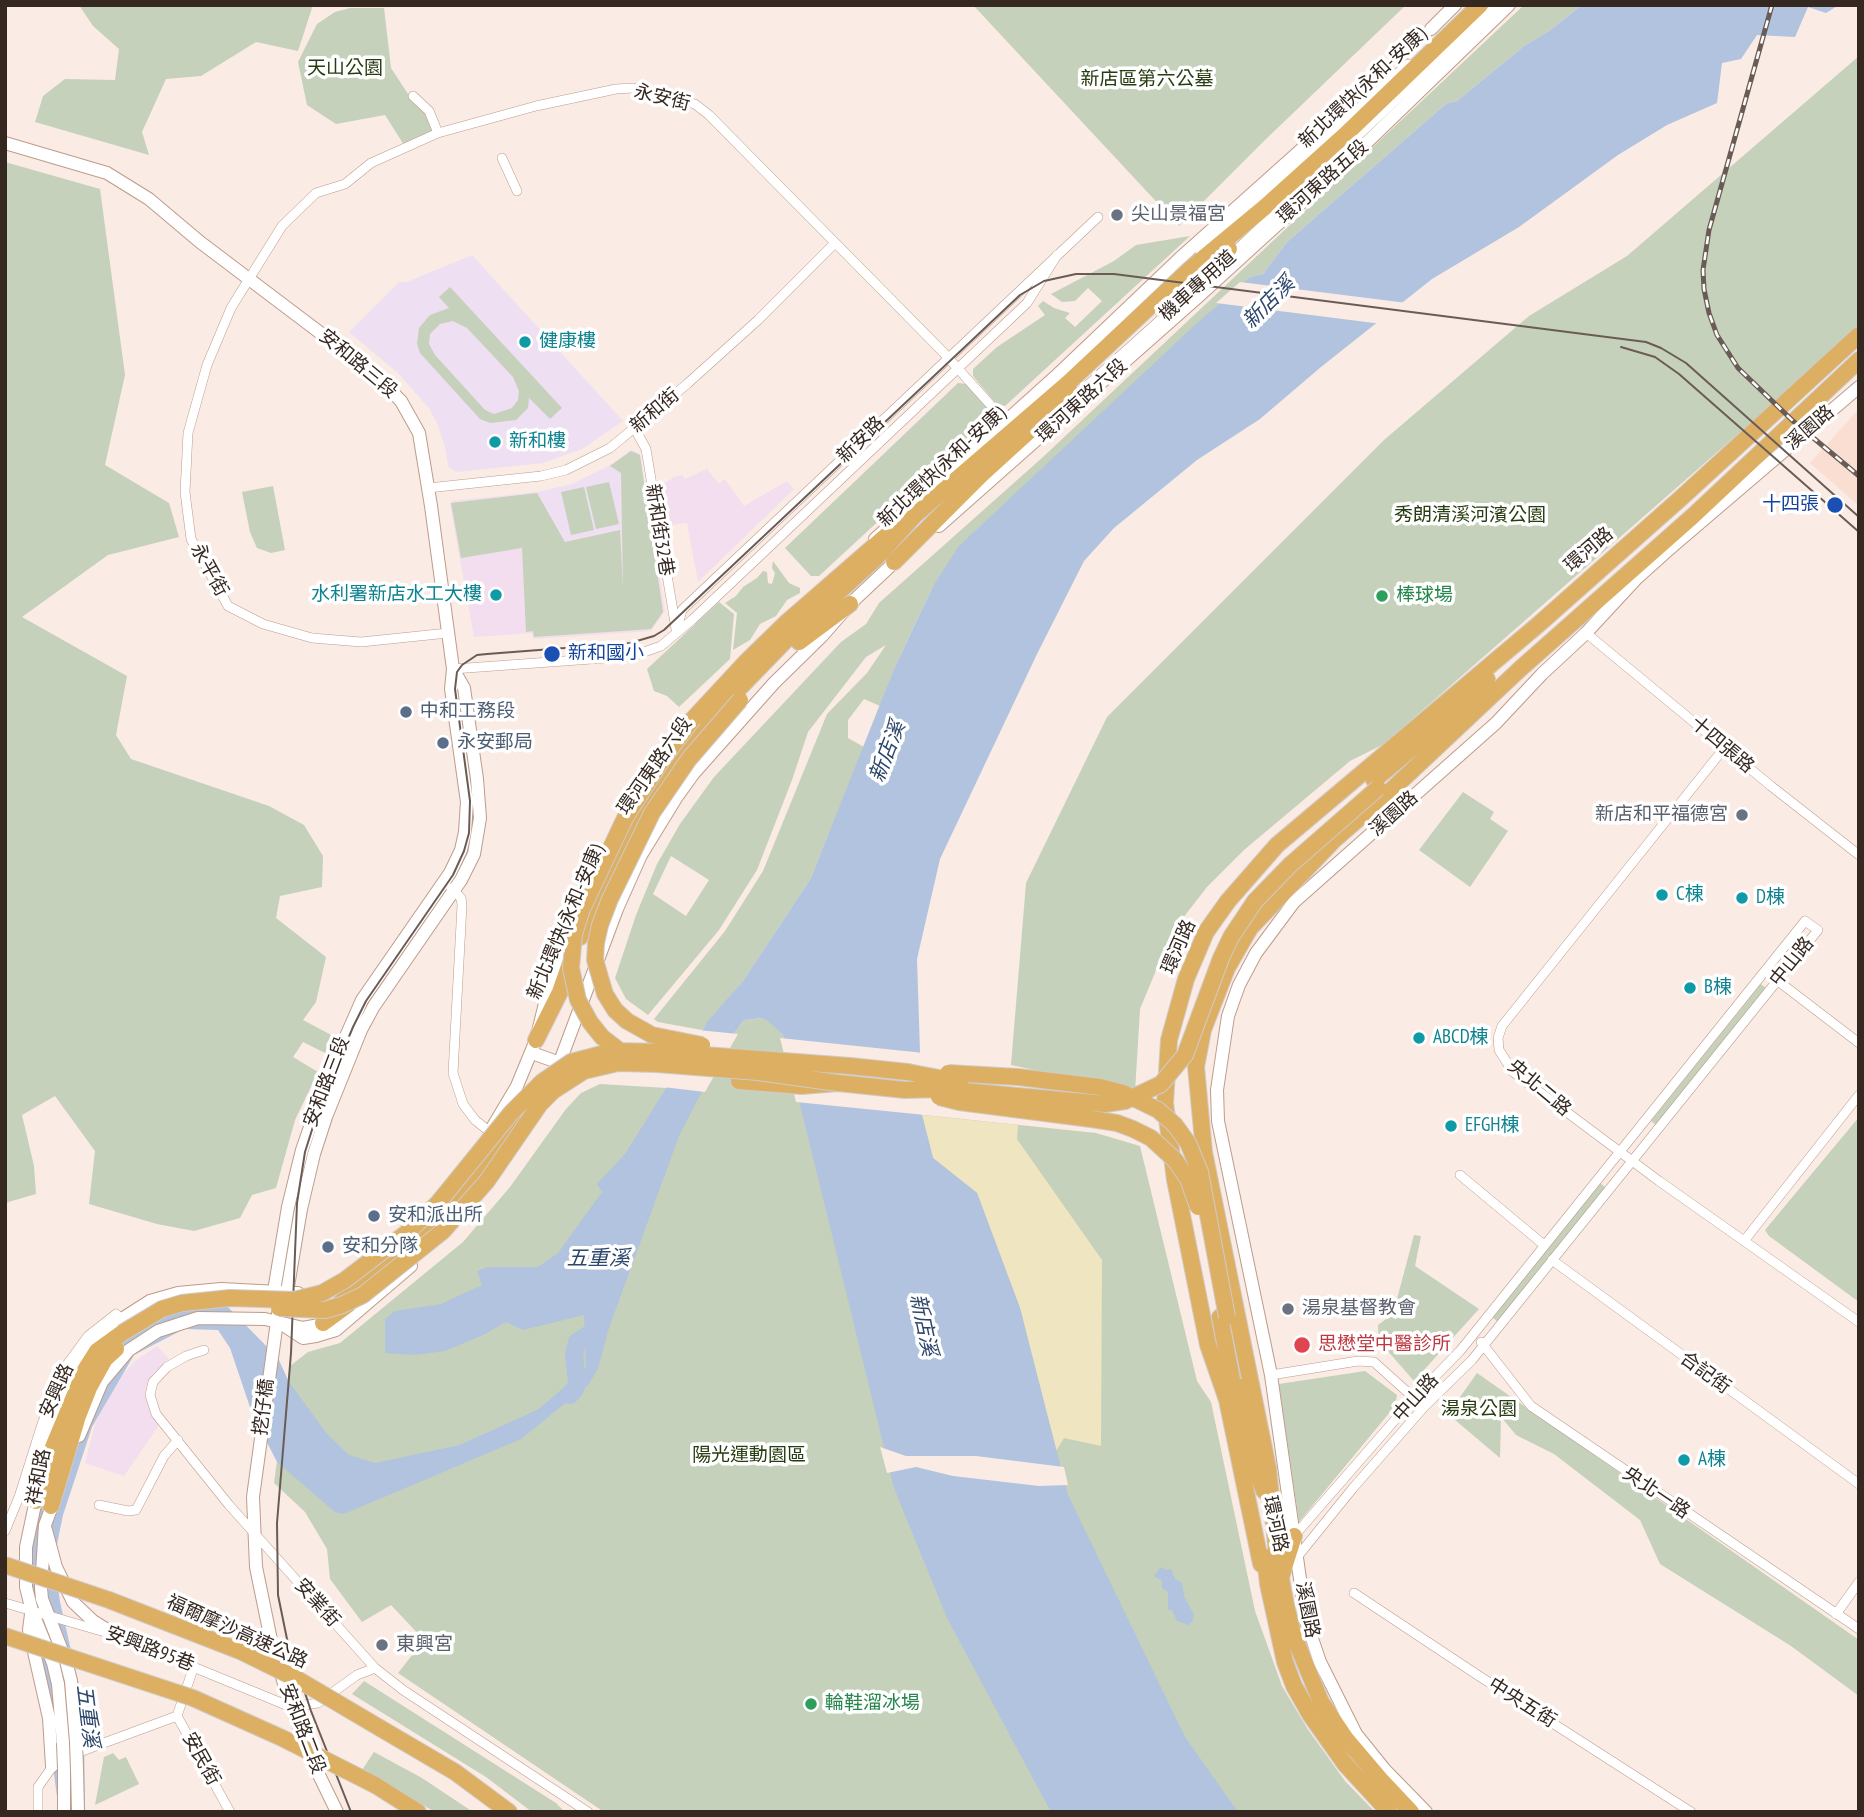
<!DOCTYPE html>
<meta charset="utf-8">
<style>
body{margin:0}
#map{position:relative;width:1864px;height:1817px;overflow:hidden;background:#faebe4;font-family:"PT Sans Narrow",sans-serif}
canvas{display:block}
.frame{position:absolute;inset:0;border:7px solid #352821;pointer-events:none}
</style>
<div id="map">
<canvas width="1864" height="1817"></canvas>
<div class="frame"></div>
</div>
<script>
const ctx = document.querySelector('canvas').getContext('2d');
ctx.lineJoin = 'round';
function paint(path, color) {
  ctx.fillStyle = color;
  ctx.fill(path, 'evenodd');
}
function shape(rows) {
  const path = new Path2D();
  for (const r of rows) {
    path.moveTo(r[0], r[1]);
    for (let i = 2; i < r.length; i += 2) path.lineTo(r[i], r[i + 1]);
  }
  return path;
}
function stroke(path, color, width, dash) {
  ctx.strokeStyle = color;
  ctx.lineWidth = width;
  ctx.lineCap = dash ? 'butt' : 'round';
  ctx.setLineDash(dash || []);
  ctx.stroke(path);
}
function write(font, color, halo, rows, align = 'center') {
  ctx.font = font + ' "PT Sans Narrow","Noto Sans TC",sans-serif';
  ctx.lineWidth = 7;
  ctx.setLineDash([]);
  ctx.textBaseline = 'middle';
  ctx.strokeStyle = halo;
  ctx.fillStyle = color;
  for (const [text, x, y, turn = 0] of rows) {
    ctx.save();
    ctx.translate(x, y);
    ctx.rotate((+turn || 0) * Math.PI / 180);
    ctx.textAlign = isNaN(turn) ? turn : align;
    if (halo) ctx.strokeText(text, 0, 0);
    ctx.fillText(text, 0, 0);
    ctx.restore();
  }
}
const built = shape([
 [1859,409,1859,506,1810,463]
]);
const industrial = shape([
 [631,450,640,454,665,611,651,631,533,639,532,633,474,637,450,504,452,501,538,492,565,541,621,528,620,474,609,466],
 [707,469,719,484,725,479,744,506,787,481,794,489,698,582,687,523,670,525,664,484,674,477,682,475,685,479],
 [157,1346,169,1359,153,1373,146,1387,145,1395,152,1417,159,1425,124,1476,85,1463,96,1421,120,1378,135,1361]
]);
const education = shape([
 [472,255,623,421,582,449,543,463,456,472,448,466,445,447,438,425,429,408,398,373,349,332,399,282,407,282],
 [609,466,620,473,621,528,565,541,538,492,572,484]
]);
const green = shape([
 [79,5,313,5,298,51,256,42,201,76,166,79,142,132,149,155,35,122,43,96,65,79,115,80,119,49,93,26],
 [973,5,1406,5,1265,140,1179,226],
 [1524,5,1582,5,1549,31,1524,46,1457,101,1447,103,1287,242,1263,274,1250,277,933,586,894,669,880,706,864,699,848,720,848,738,864,747,811,878,743,981,702,1030,658,1022,654,1019,725,931,763,871,827,714,867,673,886,645,866,657,808,732,792,780,757,870,719,930,648,1015,626,999,615,978,636,915,657,864,680,824,714,777,841,642,866,624,879,603,1043,457],
 [671,856,709,880,686,916,653,894],
 [350,8,384,8,391,68,410,97,425,108,433,133,404,145,385,115,336,124,307,105,298,62,317,24,335,12],
 [1859,56,1859,324,1844,341,1384,744,1350,761,1244,850,1207,887,1172,932,1140,1009,1135,1092,1011,1065,1026,883,1107,717,1384,440,1529,316,1627,256],
 [5,162,100,189,125,375,105,465,169,503,179,537,108,555,22,617,127,676,116,735,131,759,269,806,304,825,323,856,322,887,280,896,276,918,326,957,316,1002,303,1020,335,1037,327,1054,303,1042,293,1057,318,1072,295,1120,276,1188,252,1195,240,1218,194,1231,157,1224,89,1204,95,1151,55,1096,22,1115,34,1166,36,1194,5,1203],
 [1190,236,1005,406,998,406,973,376,973,369,997,347,1045,315,1038,306,1043,301,1054,308,1070,313,1065,318,1075,327,1102,301,1088,288,1075,301,1062,302,1051,294,1114,261,1136,245],
 [450,287,562,408,550,419,529,398,528,408,516,420,490,423,480,419,420,353,417,344,419,328,430,315,449,308,439,297],
 [453,321,467,328,513,377,519,391,518,400,512,408,494,414,485,410,435,355,429,344,430,334,440,324],
 [958,383,966,384,991,411,989,419,819,576,811,576,785,548],
 [631,451,640,455,663,612,651,629,534,637,533,631,526,632,522,548,461,558,451,503,537,493,565,542,620,530,623,589,621,473,610,466],
 [609,482,619,524,596,529,586,487],
 [273,486,285,550,271,553,257,548,250,532,242,492],
 [584,487,594,530,571,535,561,492],
 [773,561,789,583,800,588,800,593,787,600,776,616,760,624,750,640,733,650,737,613,725,603,736,596,743,587,757,578,763,571,767,572,768,583,772,584,775,573,772,568],
 [719,602,734,614,730,659,679,707,667,696,654,691,647,669],
 [1463,792,1494,812,1490,819,1508,831,1470,887,1419,850],
 [1761,984,1766,988,1656,1125,1651,1121],
 [762,1018,768,1020,783,1035,800,1102,1096,1133,1140,1146,1197,1381,1211,1402,1255,1611,1282,1686,1307,1728,1345,1781,1375,1812,604,1812,398,1673,424,1640,391,1605,362,1622,330,1579,327,1549,305,1512,274,1483,290,1366,308,1352,340,1343,463,1242,510,1187,566,1109,581,1093,600,1084,667,1088,727,1043,744,1020],
 [1859,1117,1859,1302,1769,1236,1765,1230],
 [1600,1183,1606,1188,1498,1322,1492,1317],
 [1414,1235,1421,1236,1415,1266,1479,1309,1414,1381,1379,1341,1378,1325,1393,1314],
 [1365,1371,1397,1395,1395,1406,1299,1522,1279,1384],
 [1477,1373,1859,1640,1859,1696,1791,1646,1660,1564,1640,1520,1554,1454,1516,1435,1501,1417,1500,1458,1448,1414],
 [364,1681,556,1803,565,1812,532,1812,486,1777,352,1694],
 [374,1752,422,1778,473,1812,435,1812,362,1770],
 [113,1753,119,1760,126,1757,139,1784,95,1805,104,1757]
]);
const sand = shape([
 [922,1115,1018,1125,1017,1139,1102,1260,1101,1446,1064,1438,1056,1451,1020,1308,977,1193,933,1158]
]);
const water = shape([
 [1582,5,1839,5,1826,13,1808,7,1795,37,1757,35,1741,59,1722,63,1717,103,1667,125,1618,155,1519,227,1432,279,1321,367,1260,419,1197,460,1114,528,1084,561,1037,654,940,859,917,959,922,1115,933,1158,977,1193,1020,1308,1068,1495,1185,1737,1238,1812,1051,1812,947,1618,894,1488,783,1035,768,1021,762,1018,744,1020,727,1043,679,1136,609,1328,598,1368,589,1384,521,1439,344,1514,335,1512,277,1462,252,1413,230,1348,218,1330,184,1329,134,1355,92,1427,63,1515,54,1559,60,1602,79,1685,84,1734,85,1812,59,1812,54,1774,52,1705,25,1589,37,1522,76,1382,114,1324,222,1301,278,1358,289,1382,327,1434,349,1455,375,1463,460,1445,539,1409,586,1368,584,1315,523,1330,506,1322,483,1335,445,1351,415,1355,385,1353,385,1319,395,1311,441,1304,482,1285,477,1271,488,1267,538,1267,558,1253,602,1192,597,1184,625,1154,708,1021,743,981,811,878,894,669,933,586,959,546,1195,325,1250,277,1263,274,1287,242,1447,103,1457,101,1524,46,1549,31],
 [1161,1567,1166,1570,1171,1569,1175,1579,1182,1583,1184,1596,1194,1615,1192,1622,1188,1625,1177,1621,1172,1610,1168,1610,1168,1592,1162,1588,1162,1581,1154,1576]
]);
const pier = shape([
 [1240,282,1407,303,1382,324,1216,303],
 [698,1030,738,1034,705,1092,663,1087],
 [780,1038,924,1053,925,1115,796,1102],
 [880,1447,906,1456,976,1456,1064,1467,1068,1485,1039,1486,953,1476,916,1467,887,1473]
]);
const river = shape([
 [570,1395,575,1389,577,1383,574,1355,577,1342,597,1329,600,1319]
]);
const secondaryTunnel = shape([
 [1331,123,1431,29]
]);
const street = shape([
 [413,96,429,111,438,133],
 [502,158,517,191],
 [1200,251,1408,64],
 [1229,257,1497,5],
 [1071,400,1170,311],
 [635,429,646,449,676,629],
 [428,488,541,476,566,470,610,448,687,384,758,320,835,243],
 [676,632,682,610,1098,217],
 [448,633,361,642,312,638,263,624,228,606,191,539,185,492,188,433,207,365,231,308,282,226,316,193,345,184,371,163,438,133,536,106,616,89,633,88,695,104,709,115,943,352,1005,421],
 [1586,633,1771,786,1859,855],
 [453,669,633,656,661,646,692,620,1027,303,1057,255],
 [1725,747,1502,1026,1498,1038,1499,1050,1513,1072,1659,1181,1859,1322],
 [451,888,461,898,462,905,453,1073,463,1104,475,1120,490,1132],
 [1765,971,1859,1043],
 [1460,1175,1544,1245],
 [1744,1241,1859,1095],
 [1552,1260,1859,1484],
 [1481,1342,1531,1406,1859,1629],
 [204,1350,186,1356,167,1367,153,1382,150,1395,156,1414,229,1505,375,1668,403,1690,588,1812],
 [1271,1375,1358,1361,1374,1362,1424,1407],
 [99,1505,128,1511,136,1510,164,1456,178,1440],
 [5,1531,19,1497,42,1424,66,1366,88,1336,116,1314,122,1319],
 [1294,1536,1414,1398,1460,1351,1805,921,1818,930,1472,1360,1424,1407,1353,1488,1298,1556],
 [1354,1593,1476,1674,1691,1812],
 [5,1603,115,1635,291,1707,318,1703,357,1675,375,1668],
 [1836,1614,1859,1582],
 [194,1666,177,1716,230,1812],
 [74,1754,177,1716],
 [38,1812,38,1787,55,1763]
]);
const secondary = shape([
 [1431,29,1455,5],
 [5,143,107,173,149,199,200,242,372,372,401,401,419,433,431,506,453,669,451,689,467,802,465,832,461,850,450,873,362,1000,325,1084,302,1150,288,1207,274,1291,277,1299],
 [939,526,1200,295,1359,150,1509,5],
 [875,539,1055,377,1179,259,1331,123],
 [532,1053,560,1063],
 [556,1072,617,909,641,855,676,798,694,773,774,683,822,636,850,604,900,557],
 [492,1128,517,1086,536,1040,550,983,576,907],
 [284,1297,287,1292,301,1209,314,1154,326,1117,361,1030,374,1006,461,880,474,854,480,818,477,779,464,688,453,669],
 [278,1314,253,1497,256,1567,271,1640,291,1707,320,1777,337,1812],
 [277,1321,303,1338,316,1336,336,1330,411,1266],
 [79,1436,102,1382,129,1350,158,1331,198,1318,265,1319,303,1328,330,1323],
 [39,1477,41,1453,69,1379,90,1345,103,1331,150,1301,178,1293,221,1289,298,1293],
 [37,1495,26,1547,26,1587,32,1611,53,1663,58,1684,63,1743],
 [55,1498,45,1525,41,1588,42,1599,66,1661,71,1681,76,1742],
 [46,1530,56,1567,73,1602,93,1621,117,1636],
 [31,1614,29,1630,49,1718,52,1766],
 [77,1769,78,1812],
 [64,1770,64,1812],
 [1426,1812,1385,1770,1356,1734,1320,1662,1306,1621,1271,1375,1218,1121,1217,1090,1228,1016,1239,985,1256,953,1294,902,1496,723,1542,674,1586,633,1637,578,1667,551,1859,387]
]);
const highway = shape([
 [1163,310,1229,249],
 [894,562,982,474,1071,393],
 [799,642,850,604],
 [693,719,745,663,787,622,887,535],
 [1374,780,1459,709,1487,679],
 [580,937,611,867,637,818,670,767,727,701,790,636,876,558,915,515,1068,383,1189,270,1265,207,1345,135,1480,5],
 [536,1040,560,992,572,958],
 [850,1066,908,1072],
 [739,1081,802,1086,838,1083,905,1090],
 [340,1303,438,1220,486,1160,519,1111],
 [1220,1317,1236,1401],
 [323,1323,349,1304],
 [1240,1387,1256,1470,1264,1491],
 [36,1501,53,1447,85,1370,97,1351,122,1333],
 [51,1506,78,1416,89,1388,105,1359,116,1349],
 [1265,1557,1268,1584,1285,1662,1294,1686,1311,1716,1345,1764,1389,1812],
 [1266,1567,1261,1564,1227,1400,1208,1345,1175,1180,1165,1103,1169,1040,1186,979,1206,932,1228,901,1277,845,1539,624,1681,498,1859,335],
 [1281,1577,1294,1536],
 [380,1728,455,1772,509,1812],
 [375,1785,418,1812],
 [1411,1812,1380,1779,1346,1739,1321,1702,1293,1634,1286,1605,1278,1563,1268,1468,1204,1152,1196,1067,1203,1030,1227,968,1250,928,1334,840,1386,795,1520,669,1693,516,1859,360]
]);
const tram = shape([
 [1621,347,1655,357,1679,374,1859,532],
 [351,1812,311,1711,287,1639,278,1595,277,1523,291,1353,297,1203,305,1152,317,1114,353,1027,366,1001,453,875,464,851,469,833,470,801,455,689,457,672,462,665,477,655,487,654,630,643,654,636,664,630,1020,295,1044,281,1076,274,1114,274,1646,342,1661,348,1686,363,1859,517]
]);
const rail = shape([
 [1772,5,1709,230,1703,270,1704,289,1709,313,1717,335,1738,368,1793,421,1859,476]
]);
const secondaryBridge = shape([
 [76,1742,77,1769],
 [63,1743,64,1770]
]);
const highwayBridge = shape([
 [702,1045,652,1035,627,1021,615,1010,605,994,595,960,596,943,600,925,610,899,652,813,689,759,740,700],
 [624,1054,602,1037,590,1022,578,1000,571,968,574,934,582,909,625,818,664,757,693,719],
 [908,1072,960,1082],
 [948,1073,1018,1077,1100,1087,1123,1093,1158,1110,1175,1125,1188,1143,1200,1172,1227,1317],
 [905,1090,942,1089,1105,1104,1125,1101,1161,1084,1185,1055,1221,958,1231,937,1255,901,1290,865,1378,788],
 [939,1097,959,1102,1091,1119,1117,1123,1133,1129,1151,1138,1175,1160,1188,1179,1198,1207],
 [279,1308,325,1310,342,1305,363,1295,443,1231,487,1181,540,1104,553,1091,584,1071,618,1063,657,1064,758,1072,838,1083],
 [122,1333,162,1309,182,1303,230,1298,294,1300,322,1293,345,1280,409,1231,438,1203,511,1113,542,1082,571,1062,613,1051,665,1052,850,1066],
 [5,1565,109,1600,240,1651,297,1679,380,1728],
 [5,1636,193,1698,282,1738,375,1785]
]);
const markers = [
 [1117,215,7,"#6b7280"],
 [525,342,7,"#0f9aa8"],
 [495,442,7,"#0f9aa8"],
 [1835,505,9,"#1a4fb4"],
 [496,595,7,"#0f9aa8"],
 [1382,596,7,"#2e9e5b"],
 [552,654,9,"#1a4fb4"],
 [406,712,7,"#5c6f8a"],
 [443,743,7,"#5c6f8a"],
 [1742,815,7,"#6b7280"],
 [1662,895,7,"#0f9aa8"],
 [1742,898,7,"#0f9aa8"],
 [1690,988,7,"#0f9aa8"],
 [1419,1038,7,"#0f9aa8"],
 [1451,1126,7,"#0f9aa8"],
 [374,1216,7,"#5c6f8a"],
 [328,1247,7,"#5c6f8a"],
 [1288,1309,7,"#6b7280"],
 [1302,1345,9,"#e0444e"],
 [1684,1460,7,"#0f9aa8"],
 [382,1645,7,"#6b7280"],
 [811,1704,7,"#2e9e5b"]
];
const parkNames = [
 ["天山公園",345,69],
 ["新店區第六公墓",1147,80],
 ["秀朗清溪河濱公園",1470,516],
 ["湯泉公園",1479,1410],
 ["陽光運動園區",749,1456]
];
const streetNames = [
 ["新北環快(永和-安康)",1363,88,-43],
 ["永安街",662,98,14],
 ["環河東路五段",1323,182,-42],
 ["機車專用道",1198,286,-42],
 ["安和路三段",358,364,40],
 ["環河東路六段",1082,401,-42],
 ["新和街",655,411,-40],
 ["溪園路",1810,428,-41],
 ["新安路",861,440,-44],
 ["新北環快(永和-安康)",942,467,-43],
 ["新和街32巷",659,530,81],
 ["環河路",1589,550,-41],
 ["永平街",209,570,61],
 ["十四張路",1722,745,40],
 ["環河東路六段",655,766,-55],
 ["溪園路",1394,814,-42],
 ["新北環快(永和-安康)",566,922,-67],
 ["環河路",1179,947,-66],
 ["中山路",1792,962,-51],
 ["安和路三段",327,1082,-69],
 ["央北二路",1539,1088,40],
 ["合記街",1705,1373,36],
 ["安興路",57,1391,-66],
 ["中山路",1416,1398,-48],
 ["挖仔橋",264,1407,-83],
 ["祥和路",39,1477,-79],
 ["央北一路",1656,1493,34],
 ["環河路",1275,1524,78],
 ["安業街",317,1603,48],
 ["溪園路",1307,1610,79],
 ["福爾摩沙高速公路",237,1632,24],
 ["安興路95巷",150,1649,21],
 ["中央五街",1522,1703,32],
 ["安和路二段",302,1729,69],
 ["安民街",201,1759,61]
];
const worshipNames = [
 ["尖山景福宮",1131,215],
 ["新店和平福德宮",1728,815,"right"],
 ["湯泉基督教會",1302,1309],
 ["東興宮",396,1645]
];
const cultureNames = [
 ["健康樓",539,342],
 ["新和樓",509,442],
 ["水利署新店水工大樓",482,595,"right"],
 ["C棟",1676,895],
 ["D棟",1756,898],
 ["B棟",1704,988],
 ["ABCD棟",1433,1038],
 ["EFGH棟",1465,1126],
 ["A棟",1698,1460]
];
const transitNames = [
 ["十四張",1819,505],
 ["新和國小",568,654,"left"]
];
const leisureNames = [
 ["棒球場",1396,596],
 ["輪鞋溜冰場",825,1704]
];
const serviceNames = [
 ["中和工務段",420,712],
 ["永安郵局",457,743],
 ["安和派出所",388,1216],
 ["安和分隊",342,1247]
];
const healthNames = [
 ["思懋堂中醫診所",1318,1345]
];
const waterNames = [
 ["新店溪",1269,303,-45],
 ["新店溪",888,752,-69],
 ["五重溪",598,1259],
 ["新店溪",923,1325,78],
 ["五重溪",87,1716,83]
];
paint(built, '#f9ded1');
paint(industrial, '#f2deee');
paint(education, '#eedff2');
paint(green, '#c5d1bb');
paint(sand, '#efe5c0');
paint(water, '#b1c3de');
paint(pier, '#faebe4');
stroke(river, '#b1c3de', 18);
stroke(secondaryTunnel, '#d3c4bd', 12, [12, 6]);
stroke(street, '#be9c8a', 10);
stroke(secondary, '#be9c8a', 14);
stroke(highway, '#cfcbca', 18);
stroke(street, '#fff', 9);
stroke(secondary, '#fff', 12);
stroke(highway, '#ddaf63', 16);
stroke(tram, '#6a5c55', 2);
stroke(rail, '#6a5c55', 5);
stroke(rail, '#fff', 2.5, [8]);
stroke(secondaryBridge, '#be9c8a', 14, []);
stroke(highwayBridge, '#cfcbca', 18, []);
stroke(secondaryBridge, '#fff', 12);
stroke(highwayBridge, '#ddaf63', 16);
for (const [x, y, r, color] of markers) {
  const dot = new Path2D();
  dot.arc(x, y, r, 0, 2 * Math.PI);
  ctx.fillStyle = color;
  ctx.fill(dot);
  stroke(dot, '#fff', 2.5);
}
write('19px', '#273c10', '#fff', parkNames);
write('19px', '#352821', '#fff', streetNames);
write('19px', '#5b616d', '#fff', worshipNames, 'left');
write('19px', '#0d838f', '#fff', cultureNames, 'left');
write('19px', '#164399', '#fff', transitNames, 'right');
write('19px', '#27864d', '#fff', leisureNames, 'left');
write('19px', '#4e5e75', '#fff', serviceNames, 'left');
write('19px', '#be3a42', '#fff', healthNames, 'left');
write('italic 21px', '#2d466c', '#fff', waterNames);
</script>
